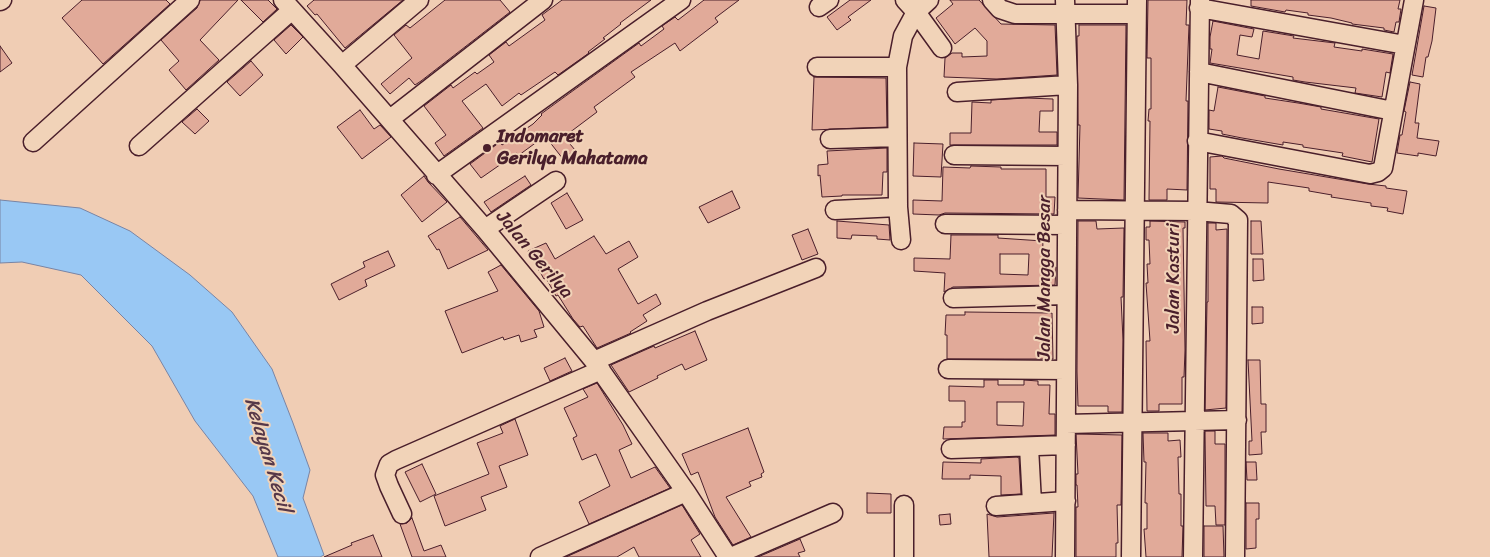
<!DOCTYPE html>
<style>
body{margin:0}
canvas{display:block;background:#f0cdb4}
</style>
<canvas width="1490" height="557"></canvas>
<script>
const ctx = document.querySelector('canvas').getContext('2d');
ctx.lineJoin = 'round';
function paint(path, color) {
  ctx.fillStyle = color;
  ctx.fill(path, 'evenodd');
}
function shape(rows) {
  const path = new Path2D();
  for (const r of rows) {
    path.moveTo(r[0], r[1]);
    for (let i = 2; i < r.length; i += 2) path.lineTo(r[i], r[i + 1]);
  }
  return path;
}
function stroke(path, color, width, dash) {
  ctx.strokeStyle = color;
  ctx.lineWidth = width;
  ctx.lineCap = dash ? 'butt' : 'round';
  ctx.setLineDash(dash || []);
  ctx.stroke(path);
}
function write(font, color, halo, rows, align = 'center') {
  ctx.font = font + ' Sriracha,sans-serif';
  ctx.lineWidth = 4;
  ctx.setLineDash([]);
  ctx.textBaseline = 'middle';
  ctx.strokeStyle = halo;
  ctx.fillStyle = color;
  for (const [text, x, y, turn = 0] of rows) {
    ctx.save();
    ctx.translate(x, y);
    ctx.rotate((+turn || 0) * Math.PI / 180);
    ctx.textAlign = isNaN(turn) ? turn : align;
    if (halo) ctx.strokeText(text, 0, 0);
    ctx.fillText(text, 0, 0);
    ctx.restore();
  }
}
const water = shape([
 [0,200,80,208,130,231,190,275,232,312,272,369,293,423,310,470,303,498,324,555,320,557,278,557,253,496,195,421,152,346,81,275,22,262,0,263,0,200]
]);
const building = shape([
 [82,0,166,0,170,4,103,64,62,18,82,0],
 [200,0,238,0,200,40,219,60,186,90,169,70,179,61,161,40,197,8,200,0],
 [241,0,268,0,277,9,263,22,241,0],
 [314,0,403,0,345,48,317,14,315,15,307,6,314,0],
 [445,0,500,0,510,12,421,81,415,85,409,78,390,94,381,84,412,58,394,35,406,25,410,28,445,0],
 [562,0,651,0,620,23,621,24,603,38,605,39,588,52,589,53,558,75,555,72,521,95,519,93,502,106,486,84,462,101,483,128,444,156,435,143,446,135,424,106,451,85,453,88,475,72,477,74,494,62,489,55,506,42,509,46,545,20,542,15,562,0],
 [704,0,739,0,715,18,718,22,680,51,675,43,631,72,635,77,594,107,597,112,569,133,570,134,565,138,575,150,563,159,545,136,519,155,517,153,481,178,470,164,500,142,502,145,533,124,542,115,541,114,556,103,639,43,641,46,664,29,662,26,675,17,678,20,704,0],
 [850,0,871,0,848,17,851,20,837,30,827,17,850,0],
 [950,0,979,0,1001,24,1055,25,1057,75,997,79,944,77,945,58,952,53,962,53,962,57,987,56,987,41,975,28,955,44,936,18,953,4,950,0],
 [1148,0,1187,0,1186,25,1189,25,1186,101,1188,101,1187,190,1167,189,1167,200,1149,200,1150,121,1148,121,1149,109,1151,109,1151,58,1147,58,1148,0],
 [1251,0,1400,0,1398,9,1401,9,1399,22,1396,22,1394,32,1384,30,1384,28,1352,24,1352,23,1331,18,1308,15,1308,13,1286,10,1285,12,1251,6,1251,0],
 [1424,6,1436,8,1432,41,1428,57,1426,57,1423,77,1412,75,1424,6],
 [1213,21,1254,29,1252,37,1240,35,1237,55,1259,59,1263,31,1294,36,1293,38,1335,43,1334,47,1362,51,1362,49,1393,54,1390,73,1386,72,1382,97,1355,93,1356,88,1305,82,1293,80,1293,77,1210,63,1212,49,1210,49,1210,37,1213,21],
 [291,25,303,37,286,54,274,40,291,25],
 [1079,25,1126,25,1124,200,1078,198,1080,125,1078,125,1077,36,1079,36,1079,25],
 [0,46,12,63,0,72,0,46],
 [251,61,263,75,240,96,227,82,251,61],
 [814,77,886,78,887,127,812,130,814,77],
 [1410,82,1420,84,1415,123,1419,123,1417,138,1439,141,1436,156,1418,153,1418,156,1397,153,1400,135,1402,135,1406,112,1404,111,1410,82],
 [1218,87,1265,96,1265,98,1298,103,1321,107,1321,109,1379,119,1372,162,1342,156,1343,153,1303,147,1303,145,1283,142,1283,145,1242,138,1222,134,1222,131,1209,129,1209,110,1214,111,1218,87],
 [1026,98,1053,99,1053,111,1040,111,1039,132,1057,132,1057,145,950,145,950,133,971,133,972,102,991,103,991,100,1026,98],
 [197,109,209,121,195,134,182,122,197,109],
 [360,110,374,129,380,125,391,137,362,159,337,127,360,110],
 [914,143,943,144,941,177,913,176,914,143],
 [887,148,887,172,883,172,882,195,842,195,842,196,822,197,820,175,818,176,818,165,828,164,827,151,887,148],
 [1222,156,1224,158,1279,169,1368,184,1386,186,1386,188,1407,191,1403,214,1387,211,1388,208,1371,206,1371,203,1331,197,1332,195,1309,191,1309,188,1268,182,1268,203,1216,202,1216,189,1210,189,1210,157,1222,156],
 [971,166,1001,167,1001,169,1046,169,1046,197,1055,197,1054,214,945,213,939,215,913,214,913,200,942,201,943,167,970,168,971,166],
 [424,176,428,182,447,202,422,222,401,195,424,176],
 [525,176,531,185,491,212,484,202,525,176],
 [732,191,740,208,708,223,699,207,732,191],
 [567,193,583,220,566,229,551,203,567,193],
 [460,217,488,250,448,269,439,249,437,250,428,236,460,217],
 [837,221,889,225,890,240,877,239,877,236,852,235,851,239,837,238,837,221],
 [1078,221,1096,221,1097,229,1124,228,1123,297,1121,297,1123,340,1122,412,1108,412,1108,406,1078,406,1077,371,1078,221],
 [1150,221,1185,222,1185,228,1183,228,1185,350,1184,377,1182,377,1182,404,1159,404,1159,411,1147,411,1146,341,1150,341,1146,283,1148,283,1147,264,1150,264,1149,240,1146,240,1146,227,1150,227,1150,221],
 [1251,221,1261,221,1263,254,1251,254,1251,221],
 [1208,223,1216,223,1216,230,1227,229,1226,408,1205,410,1207,302,1208,302,1208,223],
 [808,229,818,254,802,260,792,235,808,229],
 [951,235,998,235,998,238,1043,241,1042,267,1056,267,1055,285,953,287,944,292,945,273,914,271,914,258,950,259,951,235],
 [1000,254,1029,254,1028,275,1000,274,1000,254],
 [594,236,606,254,629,241,638,257,618,269,638,304,656,294,661,304,643,315,647,321,630,332,631,333,597,348,583,326,580,327,573,319,558,295,556,296,546,278,544,279,528,251,546,243,555,259,594,236],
 [388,251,395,266,365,280,367,286,339,300,331,284,365,267,363,262,388,251],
 [1253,259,1263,259,1264,280,1253,281,1253,259],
 [501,265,539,311,544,327,534,330,537,337,521,342,519,335,504,340,503,337,462,353,445,311,498,291,488,272,501,265],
 [1252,307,1263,307,1263,323,1252,324,1252,307],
 [965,312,1052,313,1053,359,947,359,947,335,945,335,946,315,965,315,965,312],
 [695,331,707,360,685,370,682,364,657,376,658,378,629,392,611,365,654,346,655,348,695,331],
 [565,358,572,371,550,381,544,368,565,358],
 [1248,360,1260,360,1261,404,1266,404,1266,432,1261,432,1262,454,1249,455,1249,441,1252,441,1248,360],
 [984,380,998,380,998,385,1024,385,1024,380,1038,381,1038,385,1050,385,1049,414,1055,414,1055,435,943,439,944,427,962,427,962,422,965,422,965,401,949,401,949,386,984,387,984,380],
 [997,402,1024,402,1023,426,997,425,997,402],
 [597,383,623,425,632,444,619,450,631,478,655,467,670,488,589,524,579,502,610,486,596,454,582,460,573,438,577,436,564,408,588,397,583,389,597,383],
 [515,419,528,455,499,466,507,487,481,497,486,510,445,526,434,496,489,474,477,443,503,433,500,426,515,419],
 [748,428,764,472,761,474,762,477,749,482,751,486,726,497,751,537,733,545,715,517,698,472,691,475,682,454,748,428],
 [1205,431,1215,431,1215,444,1225,444,1225,525,1216,525,1215,506,1206,506,1205,431],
 [1143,433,1168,433,1168,441,1180,440,1181,457,1178,457,1179,494,1181,494,1181,526,1183,526,1182,557,1146,557,1144,529,1147,529,1147,503,1145,503,1146,462,1144,462,1143,433],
 [1076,434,1122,435,1121,505,1117,505,1118,543,1116,543,1116,557,1076,557,1076,507,1078,507,1077,485,1076,485,1076,474,1078,474,1076,434],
 [1017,457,1019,458,1021,494,1001,495,1001,476,970,475,970,479,942,479,943,462,981,463,981,459,1017,457],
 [1246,462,1256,462,1257,480,1247,480,1246,462],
 [422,464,436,494,420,502,405,472,422,464],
 [867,493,891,494,891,513,867,513,867,493],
 [1246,503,1259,503,1259,519,1256,519,1256,548,1246,549,1246,503],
 [682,505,700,534,691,540,701,557,639,557,634,547,617,557,566,557,682,505],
 [1054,513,1052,557,989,557,987,514,997,517,1054,513],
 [950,514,951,524,940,525,939,515,950,514],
 [412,518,424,551,441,545,446,557,412,557,400,524,407,523,412,518],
 [1204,526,1223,526,1224,557,1204,557,1204,526],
 [373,535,382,557,324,557,352,545,351,543,373,535],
 [800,539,805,551,798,553,800,557,758,557,800,539]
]);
const minor = shape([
 [283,0,342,65,485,229,594,361,686,492,728,557],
 [905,0,916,12,942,48],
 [992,0,1000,9,1015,14,1136,14],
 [0,1,2,0],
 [819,7,829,0],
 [1199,8,1405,45],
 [342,65,419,0],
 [817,67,897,67],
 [1199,72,1393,111],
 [957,92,1068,85],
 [390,119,543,0],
 [830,139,897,137],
 [1197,141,1370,174,1378,172,1383,168,1414,0],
 [33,142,190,0],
 [139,146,292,10],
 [954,155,1067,156],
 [436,175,681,0],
 [835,210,898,207],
 [1067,210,1196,211,1231,214,1238,220,1235,557],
 [945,224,1066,225],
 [485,229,556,181],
 [901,240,898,207,897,67,903,36,916,12,929,0],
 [953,298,1066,295],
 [594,361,707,311,816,268],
 [948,369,1066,370],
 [1066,424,1237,420],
 [1029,447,1032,503],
 [951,449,1066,445],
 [904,505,904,557],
 [996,506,1066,501],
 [402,514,389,486,385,475,389,464,396,460,601,370],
 [540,557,686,492],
 [731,557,833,513],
 [1065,557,1068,85,1065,0],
 [1131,557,1137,0],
 [1193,557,1200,0]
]);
const markers = [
 [487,148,5,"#4a1f2b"]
];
const poiNames = [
 ["Indomaret",497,137],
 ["Gerilya Mahatama",497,159]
];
const streetNames = [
 ["Jalan Gerilya",534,255,50],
 ["Jalan Mangga Besar",1045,278,-90],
 ["Jalan Kasturi",1174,278,-90]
];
const waterNames = [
 ["Kelayan Kecil",267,455,73]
];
paint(water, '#99c8f4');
stroke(water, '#7984a4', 1);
paint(building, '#e1aa99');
stroke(building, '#4a1f2b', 1);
stroke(minor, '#4a1f2b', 21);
stroke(minor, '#f1d3b8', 18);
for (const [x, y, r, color] of markers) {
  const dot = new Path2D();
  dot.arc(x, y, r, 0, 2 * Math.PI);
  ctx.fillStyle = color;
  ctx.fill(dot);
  stroke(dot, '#f1d3b8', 2);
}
write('bold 19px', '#4a1f2b', '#f1d3b8', poiNames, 'left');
write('19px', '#4a1f2b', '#f1d3b8', streetNames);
write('italic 20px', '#563849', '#f1d3b8', waterNames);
</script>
